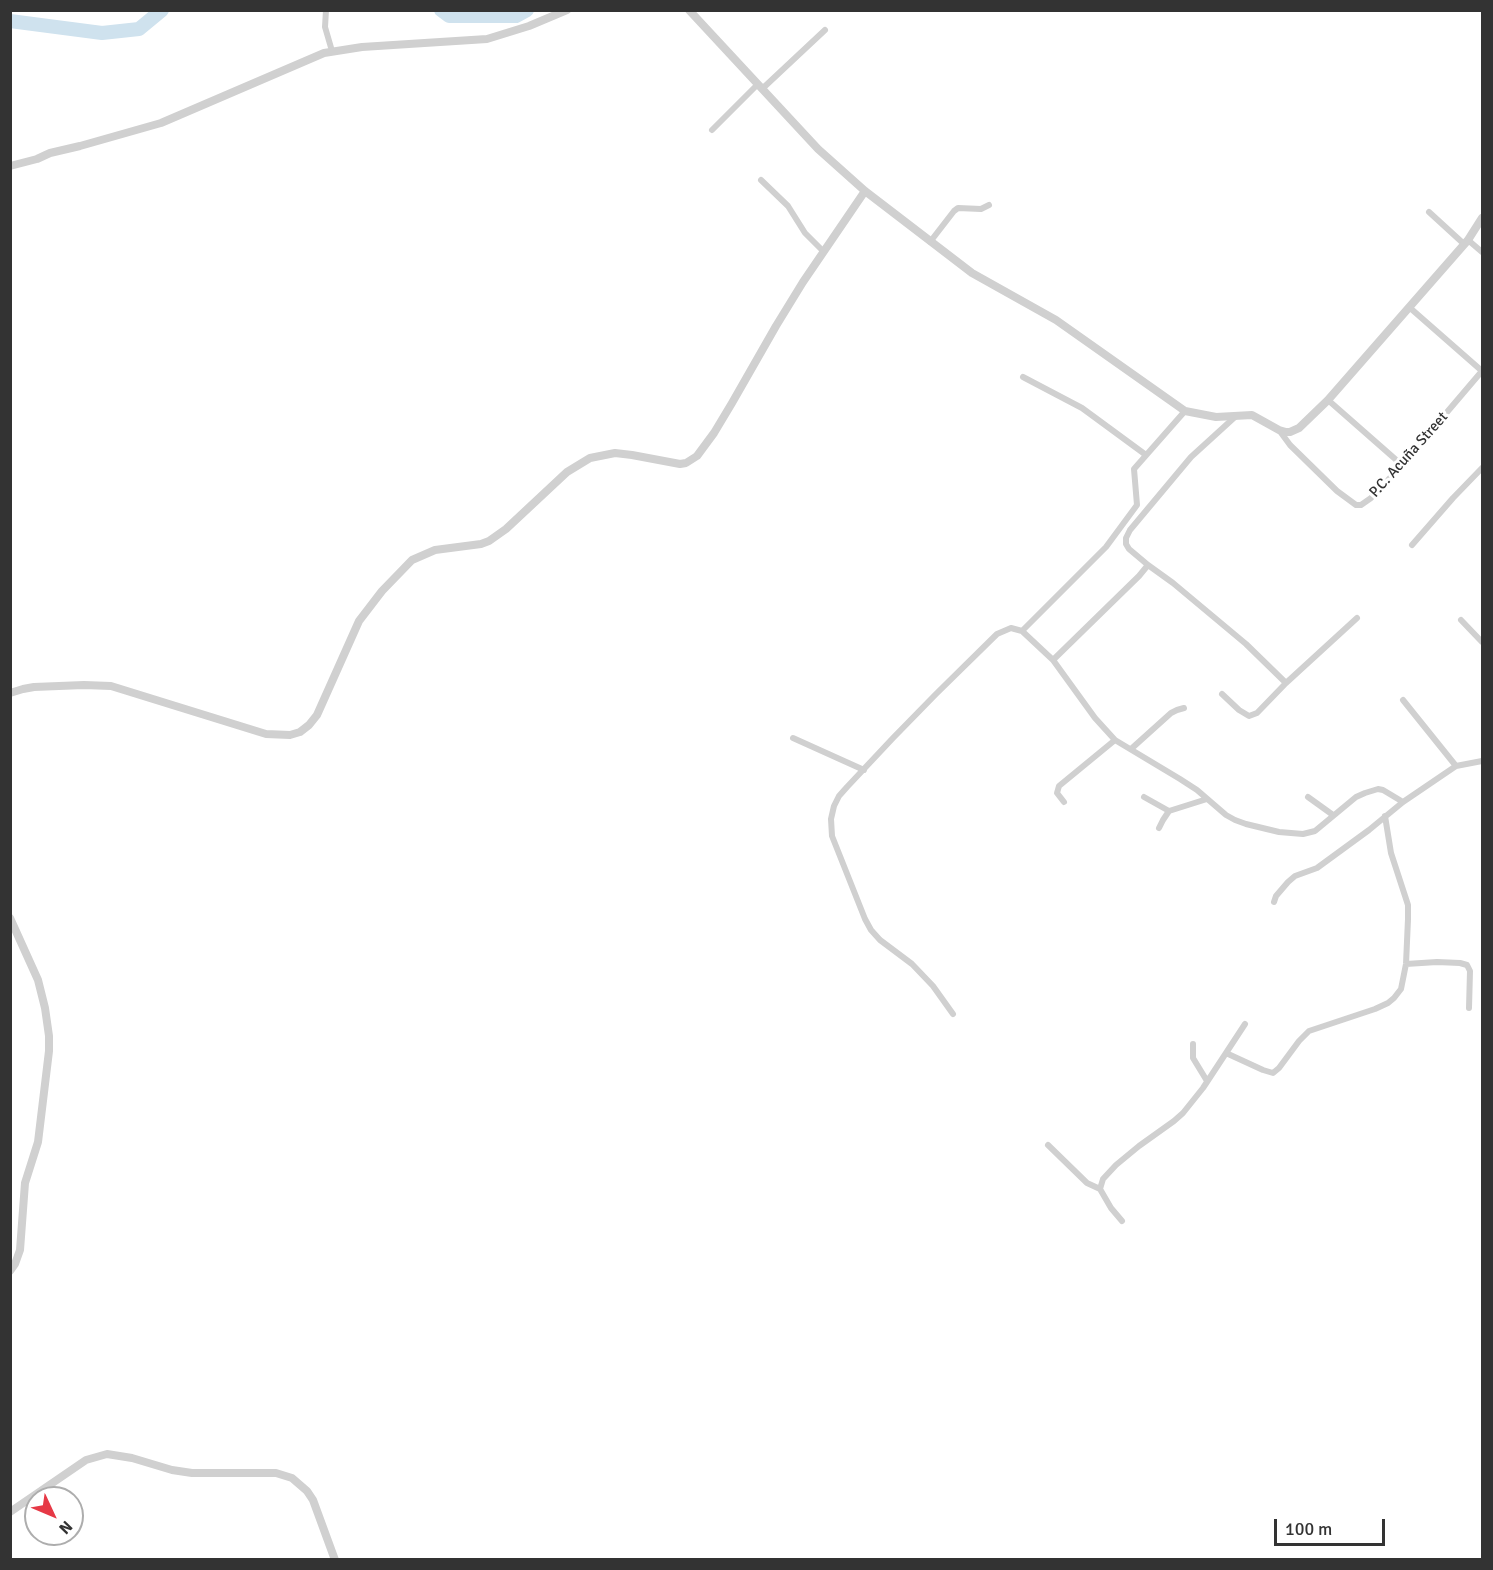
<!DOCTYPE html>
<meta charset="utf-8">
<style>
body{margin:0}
#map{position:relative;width:1493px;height:1570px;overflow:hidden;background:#fff;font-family:Signika,sans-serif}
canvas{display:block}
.frame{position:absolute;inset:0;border:12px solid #333;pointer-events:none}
.north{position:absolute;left:24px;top:1486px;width:60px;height:60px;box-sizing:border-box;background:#fff;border:2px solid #adadad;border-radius:50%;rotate:134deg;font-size:16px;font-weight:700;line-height:24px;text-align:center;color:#333}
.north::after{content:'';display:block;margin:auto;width:21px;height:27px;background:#e63946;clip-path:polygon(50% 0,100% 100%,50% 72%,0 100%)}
.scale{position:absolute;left:1274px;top:1519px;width:111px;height:27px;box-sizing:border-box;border:3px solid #333;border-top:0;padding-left:8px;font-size:18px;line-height:21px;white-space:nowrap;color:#333;-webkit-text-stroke:4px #fff;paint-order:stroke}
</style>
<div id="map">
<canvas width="1493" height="1570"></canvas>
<div class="frame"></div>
<div class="north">N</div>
<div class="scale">100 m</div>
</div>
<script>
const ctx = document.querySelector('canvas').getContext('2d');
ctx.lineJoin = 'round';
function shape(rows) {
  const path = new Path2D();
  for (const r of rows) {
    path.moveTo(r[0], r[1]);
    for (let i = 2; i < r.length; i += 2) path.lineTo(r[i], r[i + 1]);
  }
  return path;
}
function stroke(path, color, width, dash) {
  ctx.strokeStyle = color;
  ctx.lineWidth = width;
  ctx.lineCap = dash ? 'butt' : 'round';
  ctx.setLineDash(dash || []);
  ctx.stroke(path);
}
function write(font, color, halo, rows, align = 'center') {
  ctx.font = font + ' Signika,sans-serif';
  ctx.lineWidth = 6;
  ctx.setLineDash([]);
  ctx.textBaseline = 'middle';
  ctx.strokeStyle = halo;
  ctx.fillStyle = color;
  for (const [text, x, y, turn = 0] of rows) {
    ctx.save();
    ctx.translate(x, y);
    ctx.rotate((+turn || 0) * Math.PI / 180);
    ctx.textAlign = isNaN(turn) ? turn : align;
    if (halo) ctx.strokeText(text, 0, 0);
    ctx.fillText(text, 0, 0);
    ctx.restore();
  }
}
const river = shape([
 [441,10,449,16,516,16,527,10],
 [10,21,102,33,139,29,162,10]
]);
const minor = shape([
 [326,10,325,27,332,51],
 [762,89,825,30],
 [712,130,758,84],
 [761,180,788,206,805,233,823,251],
 [1429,212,1464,244],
 [1468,240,1482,252],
 [930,242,954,211,958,208,981,209,989,205],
 [1409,307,1482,371],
 [1023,377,1082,408,1146,455],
 [1328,400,1402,465],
 [1236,416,1191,457,1130,530,1126,538,1126,544,1129,549,1148,565,1173,583,1246,644,1286,683,1357,618],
 [1279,430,1290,445,1337,491,1356,505,1361,505,1371,498,1402,465,1482,371],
 [1412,545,1453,498,1482,468],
 [1461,620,1482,642],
 [1022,631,1053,660,1095,718,1115,740,1180,779,1197,790,1226,815,1235,820,1246,824,1279,832,1303,834,1315,831,1356,797,1365,793,1378,789,1383,790,1403,802],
 [1053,660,1139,576,1148,565],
 [1222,694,1239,710,1249,716,1257,713,1286,683],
 [1403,700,1456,766],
 [793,738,864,770],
 [1131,749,1171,713,1177,710,1184,708],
 [1144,797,1169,811,1207,799],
 [1308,797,1333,815],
 [1064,802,1057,793,1059,786,1115,740],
 [1159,828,1163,820,1169,811],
 [1274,902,1276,896,1288,882,1295,876,1317,868,1369,830,1403,802,1456,766,1482,761],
 [1406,964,1437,962,1460,963,1467,965,1470,971,1469,1008],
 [953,1014,933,986,912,964,880,940,871,930,865,919,832,836,831,819,834,806,839,796,847,787,893,738,936,694,997,634,1011,628,1022,631,1106,547,1137,505,1134,469,1185,411],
 [1193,1044,1193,1058,1207,1081],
 [1226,1053,1245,1024],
 [1048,1145,1087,1183,1100,1189,1103,1179,1116,1165,1139,1146,1174,1121,1183,1113,1203,1088,1226,1053,1263,1070,1273,1073,1279,1068,1299,1041,1309,1031,1375,1009,1388,1003,1394,998,1401,989,1406,964,1408,919,1408,905,1391,853,1385,816],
 [1100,1189,1111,1208,1122,1221]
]);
const tertiary = shape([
 [689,10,818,149,865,191,972,273,1056,320,1185,411,1216,417,1252,415,1279,430,1286,432,1290,432,1299,428,1328,400,1468,240,1482,218],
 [10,166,37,159,50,153,80,146,161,123,324,53,362,47,487,39,529,26,567,10],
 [10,693,23,689,34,687,84,685,111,686,266,734,290,735,300,732,309,725,317,715,359,621,382,591,412,560,435,550,481,544,489,541,506,529,567,472,590,458,615,453,632,455,680,464,686,463,697,456,714,433,732,403,776,326,803,282,865,191],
 [10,918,38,980,45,1008,49,1036,49,1051,38,1142,25,1183,20,1250,15,1264,10,1271],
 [10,1512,86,1460,107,1454,132,1458,172,1470,192,1473,276,1473,292,1478,307,1491,313,1500,335,1560]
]);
const streetNames = [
 ["P.C. Acuña Street",1409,455,-48]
];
stroke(river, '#cfe2ee', 14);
stroke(minor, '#d0d0d0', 6);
stroke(tertiary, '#d0d0d0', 8);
write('15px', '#333', '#fff', streetNames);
</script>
